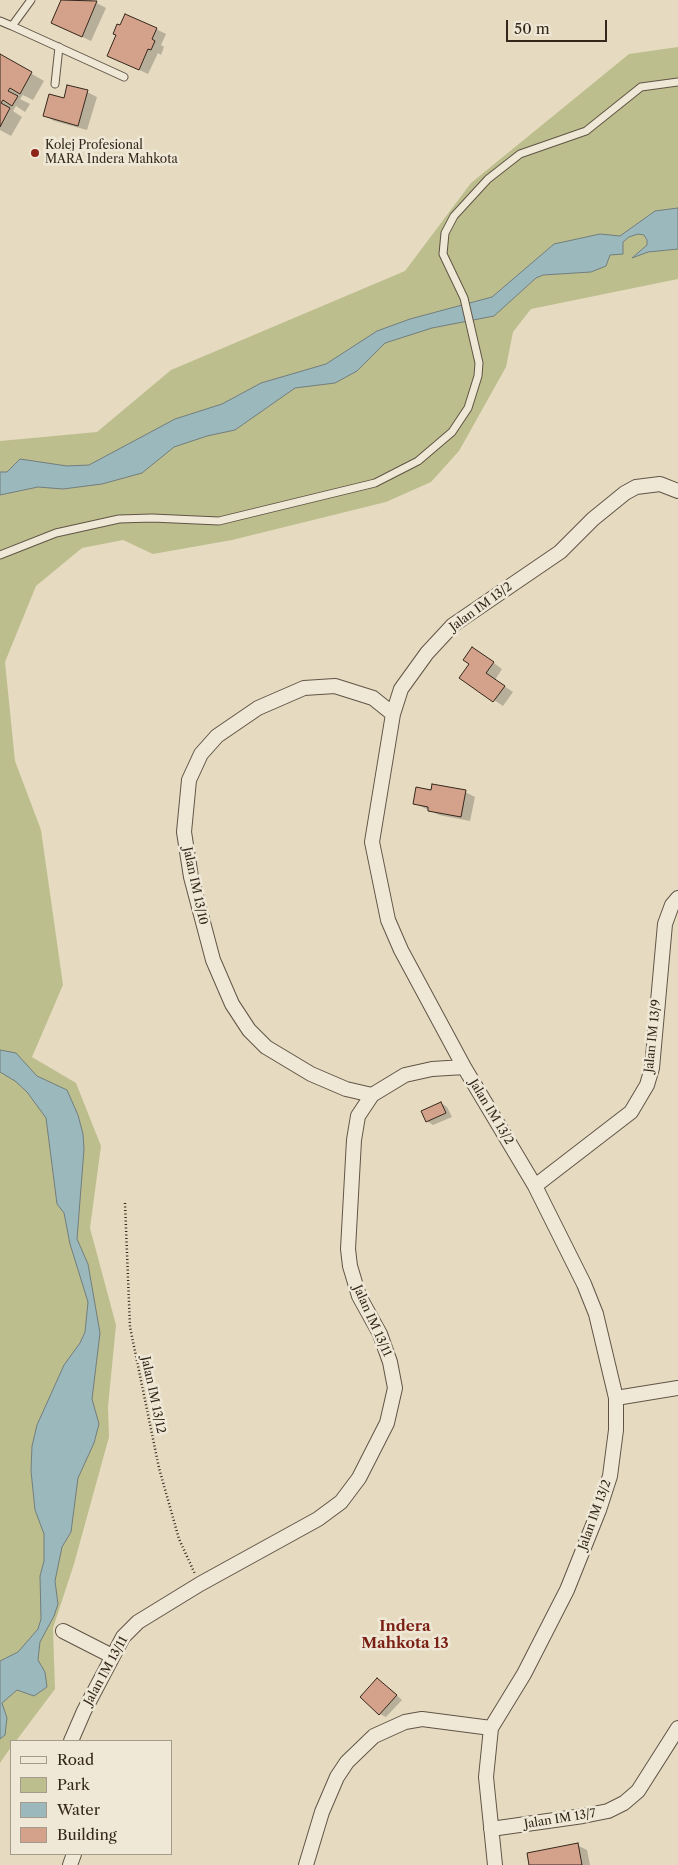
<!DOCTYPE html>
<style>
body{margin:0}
#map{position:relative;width:678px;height:1865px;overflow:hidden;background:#e6dbc1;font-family:"Libre Caslon Text",serif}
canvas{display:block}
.legend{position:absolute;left:10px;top:1740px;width:162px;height:115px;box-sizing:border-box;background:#efe8d7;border:1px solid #a59b8c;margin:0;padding:6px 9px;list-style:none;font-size:15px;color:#35271c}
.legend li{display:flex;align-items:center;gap:10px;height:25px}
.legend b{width:25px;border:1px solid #a59b8c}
.scale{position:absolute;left:506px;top:20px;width:101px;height:22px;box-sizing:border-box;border:2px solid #35271c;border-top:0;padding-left:6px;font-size:15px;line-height:18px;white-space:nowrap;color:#35271c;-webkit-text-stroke:4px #efe8d7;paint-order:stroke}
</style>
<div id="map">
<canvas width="678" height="1865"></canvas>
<ul class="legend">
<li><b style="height:6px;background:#efe8d7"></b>Road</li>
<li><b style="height:14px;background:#bdbe8d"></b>Park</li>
<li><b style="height:14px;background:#9bb8bd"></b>Water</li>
<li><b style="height:14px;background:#d4a28b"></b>Building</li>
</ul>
<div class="scale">50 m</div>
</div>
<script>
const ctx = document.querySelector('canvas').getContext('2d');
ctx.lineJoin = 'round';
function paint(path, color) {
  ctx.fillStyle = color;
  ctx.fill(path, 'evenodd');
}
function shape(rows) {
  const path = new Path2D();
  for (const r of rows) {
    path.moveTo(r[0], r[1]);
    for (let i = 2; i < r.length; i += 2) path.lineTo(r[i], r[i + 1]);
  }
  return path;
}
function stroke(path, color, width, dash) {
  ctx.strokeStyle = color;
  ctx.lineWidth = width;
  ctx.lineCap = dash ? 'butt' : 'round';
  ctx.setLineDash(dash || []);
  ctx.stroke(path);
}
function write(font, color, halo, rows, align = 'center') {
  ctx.font = font + ' "Libre Caslon Text",serif';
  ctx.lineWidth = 5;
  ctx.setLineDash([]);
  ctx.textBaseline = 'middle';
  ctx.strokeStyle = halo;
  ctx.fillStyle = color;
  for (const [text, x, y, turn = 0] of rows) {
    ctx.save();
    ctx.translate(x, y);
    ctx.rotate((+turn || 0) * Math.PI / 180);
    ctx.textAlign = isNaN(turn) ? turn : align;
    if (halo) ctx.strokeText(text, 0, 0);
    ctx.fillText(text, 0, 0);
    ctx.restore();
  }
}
const green = shape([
 [678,47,678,279,531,309,513,332,506,367,459,451,431,482,386,502,232,540,153,554,123,540,82,548,36,586,5,662,15,761,41,830,63,985,32,1057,76,1083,101,1146,90,1228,116,1325,108,1407,109,1437,74,1564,53,1628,55,1689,16,1741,11,1741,11,1747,0,1763,0,441,97,432,171,370,405,271,471,183,629,54]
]);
const water = shape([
 [678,208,678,249,648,252,632,258,647,245,647,240,644,235,638,234,629,237,623,242,623,254,610,255,606,266,591,272,543,275,536,278,494,316,432,328,385,343,357,371,335,383,295,388,235,430,207,436,174,447,142,473,102,484,63,489,38,487,0,495,0,472,7,472,20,459,67,466,89,465,175,419,222,404,261,383,326,364,377,331,410,319,492,297,554,244,600,234,620,236,655,211,678,208],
 [0,1050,16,1053,37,1076,67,1090,78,1115,83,1134,84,1149,77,1239,88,1264,100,1333,92,1399,99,1424,94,1443,78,1478,71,1532,62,1547,55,1581,58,1604,54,1616,40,1642,38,1660,45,1672,47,1687,34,1696,17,1690,2,1703,7,1718,5,1735,0,1739,0,1661,18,1652,38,1629,41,1619,40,1576,44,1561,44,1534,35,1510,31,1471,32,1446,37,1425,64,1365,80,1343,85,1332,88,1302,70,1244,64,1213,57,1204,46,1118,27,1092,15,1081,0,1072,0,1050]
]);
const shadow = shape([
 [63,0,91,0,106,8,91,41,53,23],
 [121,27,156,29,166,34,161,45,164,47,161,55,158,53,148,74,109,56],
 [0,55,44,81,33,100,23,95,20,99,30,104,25,112,16,106,13,111,22,117,11,136,0,130],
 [87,92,97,97,87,130,54,121,45,115],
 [482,654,502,669,495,680,513,692,503,706,461,678,471,664],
 [432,791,465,792,475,797,470,821,439,815,414,803],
 [441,1103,447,1107,452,1117,433,1125,427,1121],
 [378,1679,402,1700,386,1717,380,1714],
 [577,1845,587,1850,590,1865,530,1865]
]);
const building = shape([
 [61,0,97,1,82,37,51,23,61,0],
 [125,14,157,28,152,39,155,41,151,50,148,49,139,70,107,56,116,35,113,34,117,24,120,25,125,14],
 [0,54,32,72,20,94,10,88,8,91,18,96,12,106,3,100,1,103,10,108,0,127,0,54],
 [67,85,88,90,78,126,43,116,49,94,64,98,67,85],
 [472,647,494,662,486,673,505,686,493,702,459,678,469,664,463,660,472,647],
 [432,784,466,790,461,817,428,811,428,807,413,804,416,787,431,790,432,784],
 [441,1102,446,1113,426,1122,421,1111,441,1102],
 [377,1678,397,1695,379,1715,360,1697,377,1678],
 [578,1843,582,1865,529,1865,527,1853,578,1843]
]);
const path = shape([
 [125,1203,130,1327,159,1468,179,1539,195,1574]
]);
const service = shape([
 [0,21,12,26,31,0],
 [12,26,124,77],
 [55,84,59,47],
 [0,555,56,533,119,519,152,518,219,521,375,483,418,461,452,432,468,408,478,376,479,363,464,298,443,254,445,233,454,216,488,179,520,154,586,131,641,87,678,82]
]);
const minor = shape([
 [372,1095,346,1089,311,1074,266,1047,249,1030,232,1004,213,960,191,877,184,832,189,780,201,754,217,736,258,708,304,688,335,686,373,698,393,714],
 [535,1186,631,1112,647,1085,652,1068,665,924,672,905,678,898],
 [616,1398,678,1388],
 [63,1631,112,1656],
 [71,1741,84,1711,123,1637,138,1622,200,1584,318,1519,341,1502,359,1478,387,1423,395,1388,390,1362,380,1334,359,1296,350,1266,348,1249,354,1140,358,1116,372,1095,405,1075,432,1069,464,1067],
 [491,1829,583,1816,608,1811,624,1803,638,1791,678,1728],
 [70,1865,74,1854],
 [306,1865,322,1812,337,1777,347,1762,374,1736,405,1722,422,1719,491,1728],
 [495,1865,486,1777,491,1728,524,1674,567,1590,599,1510,610,1476,616,1430,616,1398,596,1314,584,1284,535,1186,464,1067,401,950,388,920,372,842,393,714,401,689,427,653,453,625,560,552,593,519,625,493,636,487,660,484,678,491]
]);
const markers = [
 [35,153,5,"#8f2418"]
];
const poiNames = [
 ["Kolej Profesional",45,146],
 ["MARA Indera Mahkota",45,160]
];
const streetNames = [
 ["Jalan IM 13/2",481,607,-36],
 ["Jalan IM 13/10",195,886,78],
 ["Jalan IM 13/9",653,1036,-84],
 ["Jalan IM 13/2",491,1112,59],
 ["Jalan IM 13/11",372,1321,66],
 ["Jalan IM 13/12",153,1395,78],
 ["Jalan IM 13/2",595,1515,-70],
 ["Jalan IM 13/11",106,1671,-61],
 ["Jalan IM 13/7",560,1819,-9]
];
const quarterNames = [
 ["Indera",405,1627],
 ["Mahkota 13",405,1644]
];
paint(green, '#bdbe8d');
paint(water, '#9bb8bd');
stroke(water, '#727e7d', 1);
paint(shadow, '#0003');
paint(building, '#d4a28b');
stroke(building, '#35271c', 1);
stroke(service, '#615445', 9);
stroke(minor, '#615445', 16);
stroke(path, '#35271c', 2.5, [1, 2.5]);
stroke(service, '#efe8d7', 7);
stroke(minor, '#efe8d7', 14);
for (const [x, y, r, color] of markers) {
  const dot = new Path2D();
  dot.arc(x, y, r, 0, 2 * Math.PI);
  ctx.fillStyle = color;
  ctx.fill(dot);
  stroke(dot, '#efe8d7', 2);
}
write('12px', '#35271c', '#efe8d7', poiNames, 'left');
write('12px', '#35271c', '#efe8d7', streetNames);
write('bold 15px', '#7a1f14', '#efe8d7', quarterNames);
</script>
